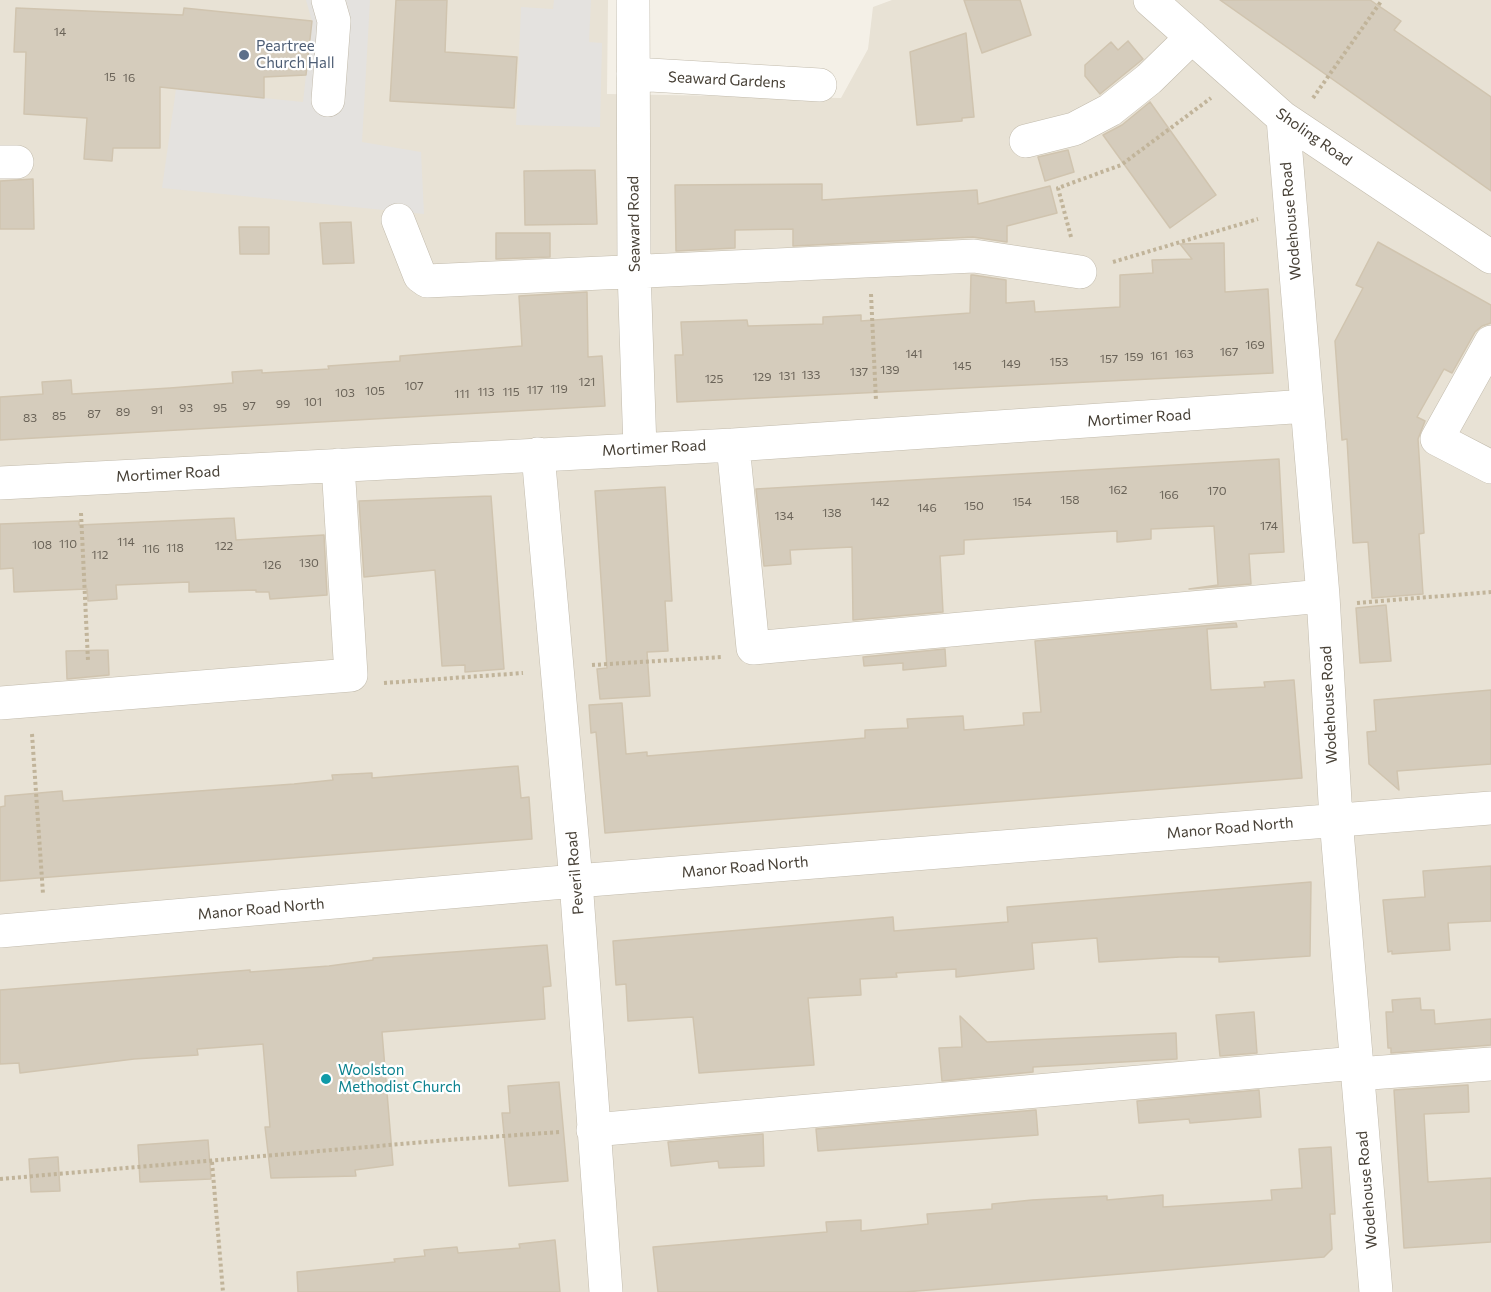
<!DOCTYPE html>
<style>
body{margin:0}
canvas{display:block;background:#f4f0e7}
</style>
<canvas width="1491" height="1292"></canvas>
<script>
const ctx = document.querySelector('canvas').getContext('2d');
ctx.lineJoin = 'round';
function paint(path, color) {
  ctx.fillStyle = color;
  ctx.fill(path, 'evenodd');
}
function shape(rows) {
  const path = new Path2D();
  for (const r of rows) {
    path.moveTo(r[0], r[1]);
    for (let i = 2; i < r.length; i += 2) path.lineTo(r[i], r[i + 1]);
  }
  return path;
}
function stroke(path, color, width, dash) {
  ctx.strokeStyle = color;
  ctx.lineWidth = width;
  ctx.lineCap = dash ? 'butt' : 'round';
  ctx.setLineDash(dash || []);
  ctx.stroke(path);
}
function write(font, color, halo, rows, align = 'center') {
  ctx.font = font + ' Commissioner,sans-serif';
  ctx.lineWidth = 4.5;
  ctx.setLineDash([]);
  ctx.textBaseline = 'middle';
  ctx.strokeStyle = halo;
  ctx.fillStyle = color;
  for (const [text, x, y, turn = 0] of rows) {
    ctx.save();
    ctx.translate(x, y);
    ctx.rotate((+turn || 0) * Math.PI / 180);
    ctx.textAlign = isNaN(turn) ? turn : align;
    if (halo) ctx.strokeText(text, 0, 0);
    ctx.fillText(text, 0, 0);
    ctx.restore();
  }
}
const residential = shape([
 [0,0,608,0,607,94,841,98,868,49,873,7,892,0,1491,0,1491,1292,0,1292]
]);
const parking = shape([
 [306,0,370,0,362,142,421,152,424,214,162,188,176,89,303,102,312,21],
 [554,0,591,0,589,42,602,43,600,127,516,125,521,7,553,9]
]);
const building = shape([
 [396,0,447,0,445,52,517,57,514,108,390,101,396,0],
 [964,0,1020,0,1031,35,982,53,964,0],
 [1220,0,1370,0,1401,21,1394,30,1491,97,1491,191,1220,0],
 [16,8,183,15,184,8,312,21,306,75,264,77,264,98,160,87,160,148,113,148,112,161,84,159,87,118,24,114,26,52,14,52,16,8],
 [966,33,974,117,962,118,962,121,917,125,910,52,966,33],
 [1128,41,1143,59,1100,94,1085,76,1085,65,1111,42,1118,50,1128,41],
 [1150,102,1216,195,1170,228,1103,135,1122,125,1150,102],
 [1068,150,1074,172,1045,181,1038,157,1068,150],
 [595,170,597,224,525,225,524,171,595,170],
 [33,179,34,229,0,229,0,181,33,179],
 [822,184,822,200,977,190,978,204,1050,186,1057,213,1007,226,1007,242,973,237,793,246,793,229,735,230,735,248,676,251,675,185,822,184],
 [351,222,354,263,323,264,320,223,351,222],
 [239,227,269,227,269,254,240,254,239,227],
 [496,233,550,233,550,257,496,259,496,233],
 [1378,242,1491,305,1491,323,1482,326,1475,332,1452,373,1444,369,1417,417,1425,421,1418,439,1424,533,1419,534,1423,594,1372,598,1368,542,1353,543,1347,439,1342,440,1335,341,1363,288,1356,285,1378,242],
 [1224,243,1225,292,1268,289,1273,373,677,402,675,355,683,355,681,322,747,320,748,326,823,324,823,317,861,315,861,321,970,313,971,275,973,275,1006,280,1006,303,1034,301,1035,312,1120,307,1120,275,1153,273,1152,260,1192,259,1180,244,1224,243],
 [587,292,588,357,602,356,605,406,0,440,0,397,43,394,42,382,71,380,72,394,170,388,233,383,232,372,262,370,262,373,329,369,328,366,400,361,400,356,522,346,519,296,587,292],
 [1279,459,1284,552,1249,554,1251,584,1189,589,1218,585,1214,526,1151,529,1151,539,1117,542,1117,531,964,540,964,554,940,556,943,612,853,620,852,547,790,550,791,564,764,566,756,489,1279,459],
 [665,487,672,601,665,601,668,651,647,652,650,696,600,699,597,669,607,668,595,491,665,487],
 [491,496,504,669,465,672,465,665,442,666,435,570,364,577,359,501,491,496],
 [234,518,236,540,324,535,327,595,270,599,269,592,256,592,256,590,189,592,189,582,116,585,117,599,88,601,87,589,14,592,13,568,0,569,0,524,79,521,79,525,234,518],
 [1386,605,1391,661,1360,663,1356,608,1386,605],
 [1236,623,1237,627,1207,629,1211,690,1265,687,1264,682,1294,680,1302,778,605,833,596,732,591,733,589,705,622,703,626,754,647,752,647,756,865,738,865,730,908,728,907,719,963,716,964,730,1024,725,1023,713,1041,712,1035,641,1236,623],
 [945,649,946,666,903,670,903,663,864,666,863,657,945,649],
 [108,650,109,675,67,679,66,651,108,650],
 [1491,690,1491,764,1397,771,1399,790,1369,764,1367,732,1376,731,1374,700,1491,690],
 [518,766,521,798,529,797,532,839,0,881,0,807,5,806,5,796,62,791,63,801,294,784,333,780,332,775,372,773,372,778,518,766],
 [1491,866,1491,921,1448,923,1450,950,1392,954,1392,951,1388,952,1383,900,1425,897,1423,871,1491,866],
 [1311,882,1310,956,1219,962,1219,957,1180,957,1099,962,1097,938,1032,943,1034,969,956,977,956,969,896,973,897,977,860,979,861,995,808,998,814,1065,699,1073,693,1017,628,1021,626,984,616,985,613,941,893,917,894,931,1008,922,1007,907,1311,882],
 [547,945,551,986,543,987,545,1019,382,1032,393,1165,355,1170,356,1176,271,1178,265,1127,270,1127,263,1044,197,1049,198,1055,134,1059,20,1073,19,1063,0,1064,0,990,250,970,250,972,329,966,373,960,373,958,547,945],
 [1420,998,1421,1010,1434,1010,1435,1024,1491,1019,1491,1045,1391,1053,1391,1048,1388,1048,1386,1012,1393,1012,1392,1000,1420,998],
 [1254,1012,1257,1053,1220,1056,1216,1015,1254,1012],
 [960,1016,987,1042,1176,1033,1177,1059,1033,1067,1033,1072,942,1081,939,1048,962,1047,960,1016],
 [559,1082,568,1181,509,1186,502,1113,510,1113,508,1086,559,1082],
 [1468,1085,1469,1112,1424,1114,1428,1182,1491,1178,1491,1242,1404,1248,1394,1090,1468,1085],
 [1259,1090,1261,1117,1190,1123,1189,1119,1139,1123,1137,1101,1259,1090],
 [1036,1110,1038,1135,818,1151,816,1129,1036,1110],
 [763,1134,764,1166,719,1168,718,1161,671,1166,668,1142,763,1134],
 [208,1140,211,1179,140,1182,138,1145,208,1140],
 [1331,1147,1335,1214,1330,1214,1332,1249,1324,1257,905,1292,658,1292,653,1247,827,1232,826,1222,861,1220,861,1231,928,1224,927,1214,992,1209,992,1204,1032,1200,1107,1196,1107,1200,1163,1195,1163,1207,1272,1200,1271,1190,1302,1188,1299,1149,1331,1147],
 [58,1157,60,1191,31,1192,29,1159,58,1157],
 [555,1240,560,1292,298,1292,297,1272,395,1262,394,1259,425,1256,424,1250,457,1247,458,1253,520,1248,519,1244,555,1240]
]);
const path = shape([
 [1313,98,1382,0],
 [1071,237,1058,188,1121,165,1211,98],
 [1113,262,1258,219],
 [871,294,876,401],
 [81,513,88,661],
 [1357,603,1491,592],
 [592,665,722,657],
 [384,683,523,673],
 [32,734,43,894],
 [212,1162,223,1292],
 [0,1179,447,1140,560,1132]
]);
const minor = shape([
 [328,0,334,21,328,100],
 [633,0,634,270,640,449],
 [1150,0,1283,118,1491,257],
 [633,74,820,85],
 [1283,118,1323,596,1336,819,1376,1292],
 [1026,141,1074,129,1110,110,1149,79,1192,37],
 [0,162,17,162],
 [398,220,420,276,427,281,974,256,1080,272],
 [1491,342,1437,439,1491,467],
 [733,445,753,648,1323,596],
 [538,454,576,881,606,1292],
 [0,483,733,445,1307,406],
 [0,703,351,675,338,465],
 [0,931,576,881,1491,808],
 [1357,1074,1491,1064],
 [593,1130,1356,1063]
]);
const markers = [
 [244,55,6,"#5c6f8a"],
 [326,1079,6,"#0f9aa8"]
];
const numberNames = [
 ["14",60,32],
 ["15",110,77],
 ["16",129,78],
 ["169",1255,345],
 ["167",1229,352],
 ["141",914,354],
 ["163",1184,354],
 ["161",1159,356],
 ["159",1134,357],
 ["157",1109,359],
 ["153",1059,362],
 ["149",1011,364],
 ["145",962,366],
 ["139",890,370],
 ["137",859,372],
 ["133",811,375],
 ["131",787,376],
 ["129",762,377],
 ["125",714,379],
 ["121",587,382],
 ["107",414,386],
 ["119",559,389],
 ["117",535,390],
 ["105",375,391],
 ["113",486,392],
 ["115",511,392],
 ["103",345,393],
 ["111",462,394],
 ["101",313,402],
 ["99",283,404],
 ["97",249,406],
 ["93",186,408],
 ["95",220,408],
 ["91",157,410],
 ["89",123,412],
 ["87",94,414],
 ["85",59,416],
 ["83",30,418],
 ["162",1118,490],
 ["170",1217,491],
 ["166",1169,495],
 ["158",1070,500],
 ["142",880,502],
 ["154",1022,502],
 ["150",974,506],
 ["146",927,508],
 ["138",832,513],
 ["134",784,516],
 ["174",1269,526],
 ["114",126,542],
 ["110",68,544],
 ["108",42,545],
 ["122",224,546],
 ["118",175,548],
 ["116",151,549],
 ["112",100,555],
 ["130",309,563],
 ["126",272,565]
];
const serviceNames = [
 ["Peartree",256,46],
 ["Church Hall",256,63]
];
const streetNames = [
 ["Seaward Gardens",727,80,3],
 ["Sholing Road",1314,137,35],
 ["Wodehouse Road",1291,221,-95],
 ["Seaward Road",634,224,-91],
 ["Mortimer Road",1139,418,-4],
 ["Mortimer Road",654,448,-3],
 ["Mortimer Road",168,474,-3],
 ["Wodehouse Road",1329,705,-93],
 ["Manor Road North",1230,828,-5],
 ["Manor Road North",745,867,-5],
 ["Peveril Road",575,873,-95],
 ["Manor Road North",261,909,-5],
 ["Wodehouse Road",1367,1190,-95]
];
const cultureNames = [
 ["Woolston",338,1070],
 ["Methodist Church",338,1087]
];
paint(residential, '#e8e2d5');
paint(parking, '#e4e2df');
paint(building, '#d5ccbc');
stroke(building, '#d0c4af', 1.5);
stroke(minor, '#c2bbac', 34);
stroke(path, '#c1b49a', 4, [3, 3]);
stroke(minor, '#fff', 33);
for (const [x, y, r, color] of markers) {
  const dot = new Path2D();
  dot.arc(x, y, r, 0, 2 * Math.PI);
  ctx.fillStyle = color;
  ctx.fill(dot);
  stroke(dot, '#fff', 2);
}
write('12px', '#6a6358', null, numberNames);
write('15px', '#4e5e75', '#fff', serviceNames, 'left');
write('15px', '#474036', '#fff', streetNames);
write('15px', '#0d838f', '#fff', cultureNames, 'left');
</script>
